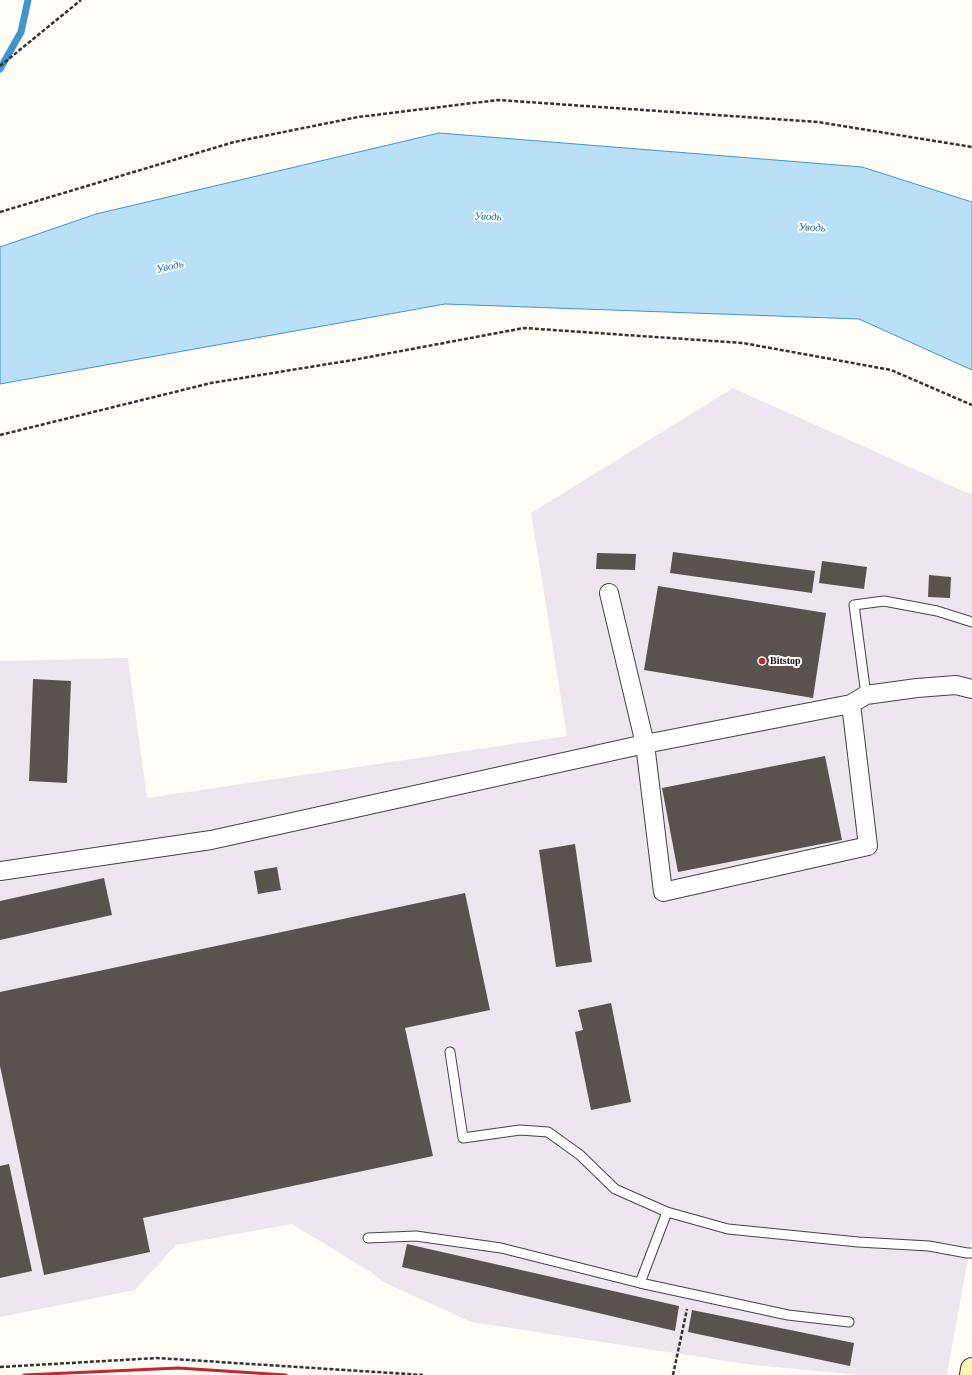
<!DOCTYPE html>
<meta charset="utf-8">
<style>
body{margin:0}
canvas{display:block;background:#fffdf5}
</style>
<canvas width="972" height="1375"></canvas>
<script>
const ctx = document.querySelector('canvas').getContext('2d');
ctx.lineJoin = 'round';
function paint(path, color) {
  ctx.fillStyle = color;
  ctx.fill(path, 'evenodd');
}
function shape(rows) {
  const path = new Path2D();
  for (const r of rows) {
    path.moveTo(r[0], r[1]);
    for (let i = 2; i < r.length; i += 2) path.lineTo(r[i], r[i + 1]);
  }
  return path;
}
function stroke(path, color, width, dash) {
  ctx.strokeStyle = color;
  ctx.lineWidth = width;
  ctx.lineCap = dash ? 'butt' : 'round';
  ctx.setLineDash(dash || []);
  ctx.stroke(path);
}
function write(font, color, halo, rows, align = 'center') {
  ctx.font = font + ' Georgia,serif';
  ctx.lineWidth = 4;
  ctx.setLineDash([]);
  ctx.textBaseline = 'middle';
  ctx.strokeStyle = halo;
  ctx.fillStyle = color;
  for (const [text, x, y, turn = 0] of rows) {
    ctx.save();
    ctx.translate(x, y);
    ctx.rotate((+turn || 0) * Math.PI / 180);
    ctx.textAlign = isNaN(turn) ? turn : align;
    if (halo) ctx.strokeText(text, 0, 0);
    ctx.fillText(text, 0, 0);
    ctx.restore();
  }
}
const industrial = shape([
 [733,388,972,495,972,1236,947,1375,858,1375,753,1365,471,1322,383,1282,372,1273,292,1224,176,1245,135,1290,0,1317,0,661,128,658,147,798,567,736,531,513]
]);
const water = shape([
 [439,133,862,167,972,202,972,370,859,319,445,304,0,384,0,247,96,214,439,133]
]);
const stream = shape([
 [0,69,21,32,28,0]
]);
const building = shape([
 [673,552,815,571,812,593,670,573],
 [597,553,636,554,635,570,596,569],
 [822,561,867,567,864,589,819,583],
 [929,575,951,577,950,598,928,597],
 [658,586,826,613,813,698,644,670],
 [33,679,71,681,67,783,29,781],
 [825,756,842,840,678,872,662,788],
 [575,844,592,962,556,967,539,850],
 [277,867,281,890,258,894,254,871],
 [104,878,112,915,0,940,0,901],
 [465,893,490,1010,405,1028,433,1156,143,1218,150,1252,44,1275,0,1066,0,992],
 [611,1003,631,1102,591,1110,575,1032,583,1030,578,1010],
 [9,1164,32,1271,0,1278,0,1166],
 [407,1244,679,1306,675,1331,402,1267],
 [692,1310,854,1343,850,1366,688,1332]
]);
const path = shape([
 [0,66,81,0],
 [0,212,234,142,358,117,498,100,818,122,972,147],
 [0,435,211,383,353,360,524,328,743,343,891,370,972,405],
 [0,1367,157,1358,423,1375],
 [673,1375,687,1309]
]);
const lane = shape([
 [866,695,854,605,884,601,937,611,972,622],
 [450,1052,463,1138,520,1130,548,1132,580,1155,615,1189,667,1212,728,1229,858,1242,929,1246,967,1253,972,1253],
 [368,1238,416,1236,501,1248,640,1283,667,1212],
 [640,1283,788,1315,849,1322]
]);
const street = shape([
 [609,593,645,744,851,704],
 [0,871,211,840,645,744,663,892,868,846,851,704,866,695,917,688,956,685,972,689]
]);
const secondary = shape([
 [971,1375,972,1369]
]);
const rail = shape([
 [24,1375,178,1368,286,1375]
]);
const markers = [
 [762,661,4,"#c4262e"]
];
const poiNames = [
 ["Bitstop",770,661]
];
const waterNames = [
 ["Уводь",488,217,2],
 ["Уводь",812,228,3],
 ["Уводь",170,267,-13]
];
paint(industrial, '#eee6ef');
paint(water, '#b9e0f7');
stroke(water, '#3f96cf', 1);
stroke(stream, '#3f96cf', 7);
paint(building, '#5a524d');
stroke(lane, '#444', 11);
stroke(street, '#444', 20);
stroke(secondary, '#333', 24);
stroke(path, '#333', 2.5, [4, 2]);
stroke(lane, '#fff', 9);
stroke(street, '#fff', 18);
stroke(secondary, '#fff6b0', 22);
stroke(rail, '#c4262e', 3);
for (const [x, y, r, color] of markers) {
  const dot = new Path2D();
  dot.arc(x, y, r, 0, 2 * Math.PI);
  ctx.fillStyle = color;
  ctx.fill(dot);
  stroke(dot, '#fff', 1.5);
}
write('bold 10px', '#111', '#fff', poiNames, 'left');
write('italic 11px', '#1768a6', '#fff', waterNames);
</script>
